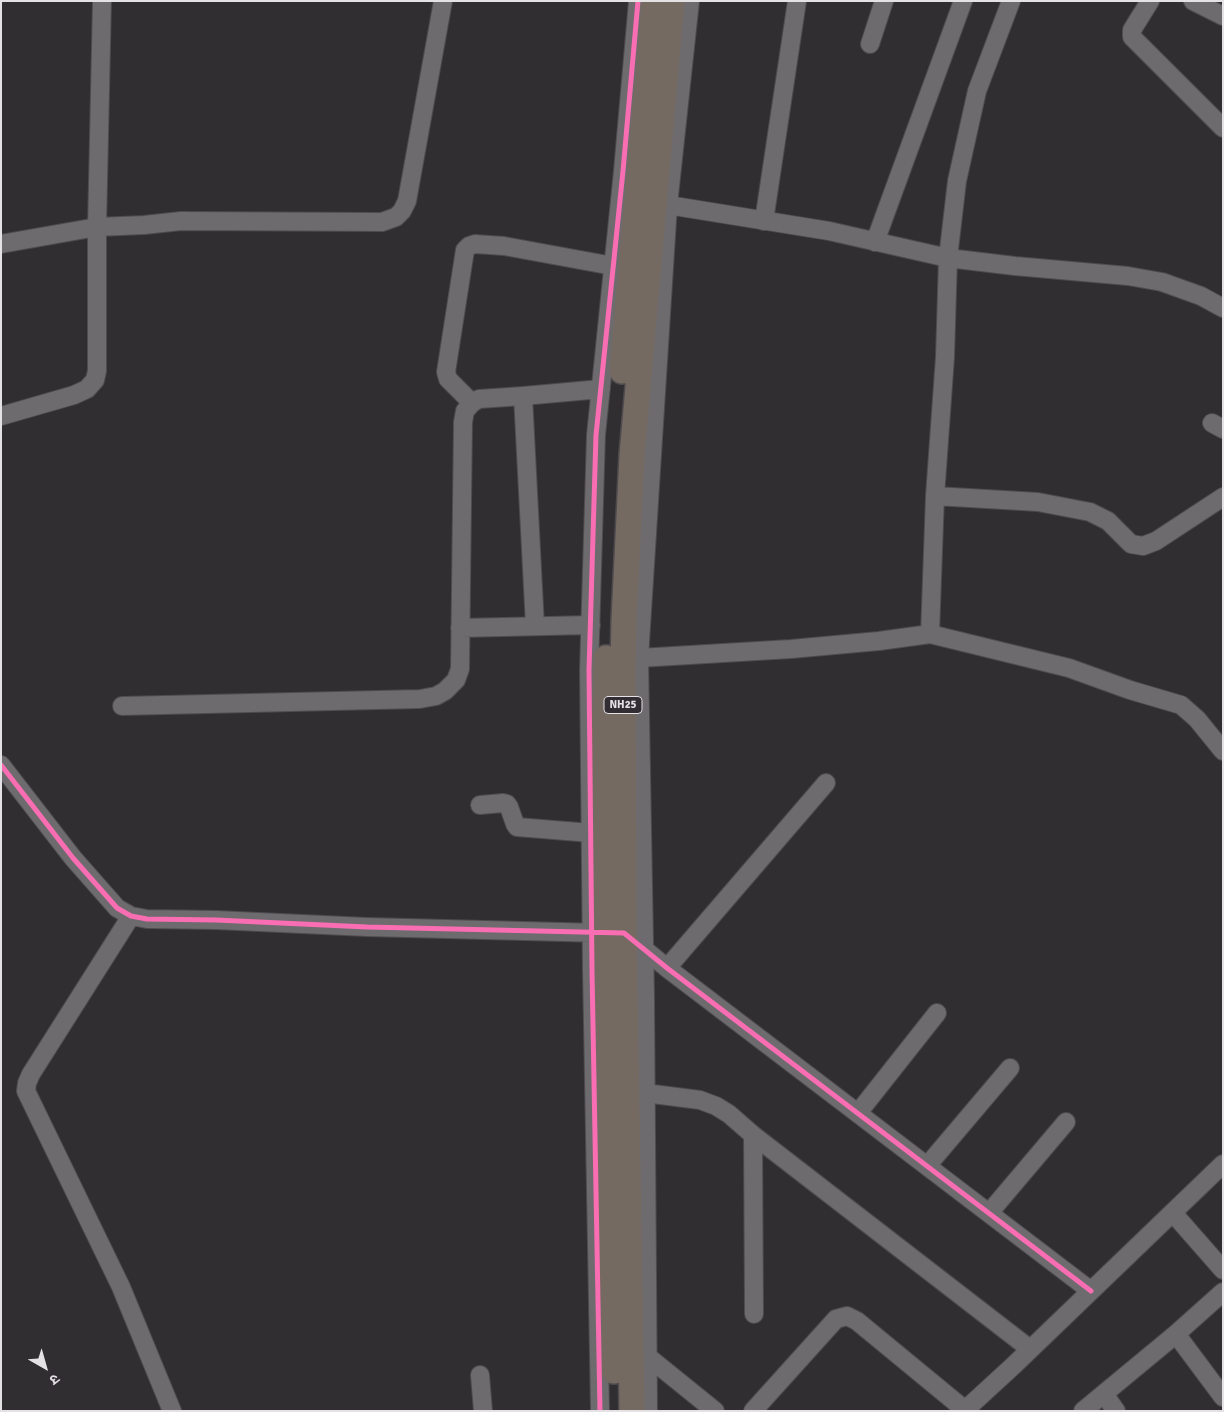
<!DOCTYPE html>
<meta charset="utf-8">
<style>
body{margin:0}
#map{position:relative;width:1224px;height:1412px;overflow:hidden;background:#312e31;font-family:Signika,"Noto Sans Devanagari",sans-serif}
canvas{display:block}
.frame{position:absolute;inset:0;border:2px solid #e5e2e5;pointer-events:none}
.north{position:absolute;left:20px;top:1342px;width:50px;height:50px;-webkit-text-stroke:4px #322d32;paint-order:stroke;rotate:142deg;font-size:14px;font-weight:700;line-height:20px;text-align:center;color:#e5e2e5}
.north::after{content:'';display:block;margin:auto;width:18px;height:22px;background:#e5e2e5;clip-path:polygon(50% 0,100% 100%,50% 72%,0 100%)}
</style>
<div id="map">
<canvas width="1224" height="1412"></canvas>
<div class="frame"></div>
<div class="north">उ</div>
</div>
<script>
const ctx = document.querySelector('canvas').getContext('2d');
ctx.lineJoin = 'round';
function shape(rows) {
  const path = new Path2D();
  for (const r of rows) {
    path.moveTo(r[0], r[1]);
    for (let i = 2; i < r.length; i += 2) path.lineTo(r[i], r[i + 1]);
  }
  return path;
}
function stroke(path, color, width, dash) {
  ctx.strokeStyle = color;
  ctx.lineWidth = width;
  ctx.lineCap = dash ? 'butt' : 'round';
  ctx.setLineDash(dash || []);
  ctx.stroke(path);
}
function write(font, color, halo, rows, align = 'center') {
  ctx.font = font + ' Signika,sans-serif';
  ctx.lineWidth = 4;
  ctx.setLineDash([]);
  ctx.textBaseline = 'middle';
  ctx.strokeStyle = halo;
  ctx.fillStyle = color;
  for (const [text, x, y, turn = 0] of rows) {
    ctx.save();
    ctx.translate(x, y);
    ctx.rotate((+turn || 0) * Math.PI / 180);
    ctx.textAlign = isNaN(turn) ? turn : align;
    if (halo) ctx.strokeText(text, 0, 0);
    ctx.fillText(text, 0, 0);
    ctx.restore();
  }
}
const minor = shape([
 [1150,1,1132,30,1132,37,1223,128],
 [1193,1,1223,16],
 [870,44,884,1],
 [668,205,829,231,948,258,1015,266,1128,276,1162,282,1201,296,1223,308],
 [764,221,797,1],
 [875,242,963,1],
 [1,244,97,227,144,225,181,221,382,222,396,217,402,211,407,201,443,1],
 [523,396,535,626],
 [472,403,448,379,446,372,465,250,469,246,475,244,504,246,613,266],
 [1,416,74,395,87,389,95,380,97,371,97,227,102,1],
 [1212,423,1223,429],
 [935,496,1038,502,1090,512,1108,521,1131,544,1143,546,1156,541,1223,497],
 [460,628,591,625],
 [930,634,935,496,945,357,948,258,957,181,977,91,1011,1],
 [639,658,791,649,879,641,930,634,1069,668,1130,690,1181,705,1197,719,1223,751],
 [122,706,420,699,436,696,445,691,456,680,460,669,463,422,465,411,472,403,479,399,523,396,601,389],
 [1,765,73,858,117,908,131,916,147,919,216,920,367,927,602,933],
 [480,805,503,803,507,804,509,807,515,824,517,827,591,833],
 [131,916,31,1074,27,1083,26,1091,121,1287,172,1411],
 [639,945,667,968,1091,1291],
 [667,968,826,783],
 [645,1093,700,1100,716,1106,729,1114,753,1135,1030,1349],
 [858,1113,937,1013],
 [753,1135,754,1314],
 [927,1166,1010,1068],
 [989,1213,1066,1122],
 [1173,1213,1223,1270],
 [1176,1334,1223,1397],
 [647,1356,715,1411],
 [480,1375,483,1411],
 [1104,1394,1116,1411],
 [600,1411,592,970,589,670,596,435,623,171,638,1],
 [648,1411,645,997,639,658,668,205,690,1],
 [753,1411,836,1319,847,1316,857,1321,965,1410],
 [964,1411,1013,1366,1223,1164],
 [1083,1411,1176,1334,1223,1292]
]);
const highway = shape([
 [622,371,654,1],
 [606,658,604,751,606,933,614,1371],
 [632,1411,624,933,623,666,624,620,632,455,672,1]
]);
const cycleway = shape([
 [1,765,73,858,117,908,131,916,147,919,216,920,367,927,624,933,667,968,1091,1291],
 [600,1411,592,970,589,670,596,435,623,171,638,1]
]);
const shields = [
 [623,705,38]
];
const shieldNames = [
 ["NH25",623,705]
];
stroke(minor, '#4e4b4e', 20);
stroke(highway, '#4e4b4e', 28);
stroke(minor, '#6d6b6e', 18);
stroke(highway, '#756a61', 25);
stroke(cycleway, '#f96db3', 5);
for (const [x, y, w] of shields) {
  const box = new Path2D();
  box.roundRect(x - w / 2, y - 8.5, w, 17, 4);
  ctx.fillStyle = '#322d32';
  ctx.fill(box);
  stroke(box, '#e5e2e5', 1);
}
write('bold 11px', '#e5e2e5', null, shieldNames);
</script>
